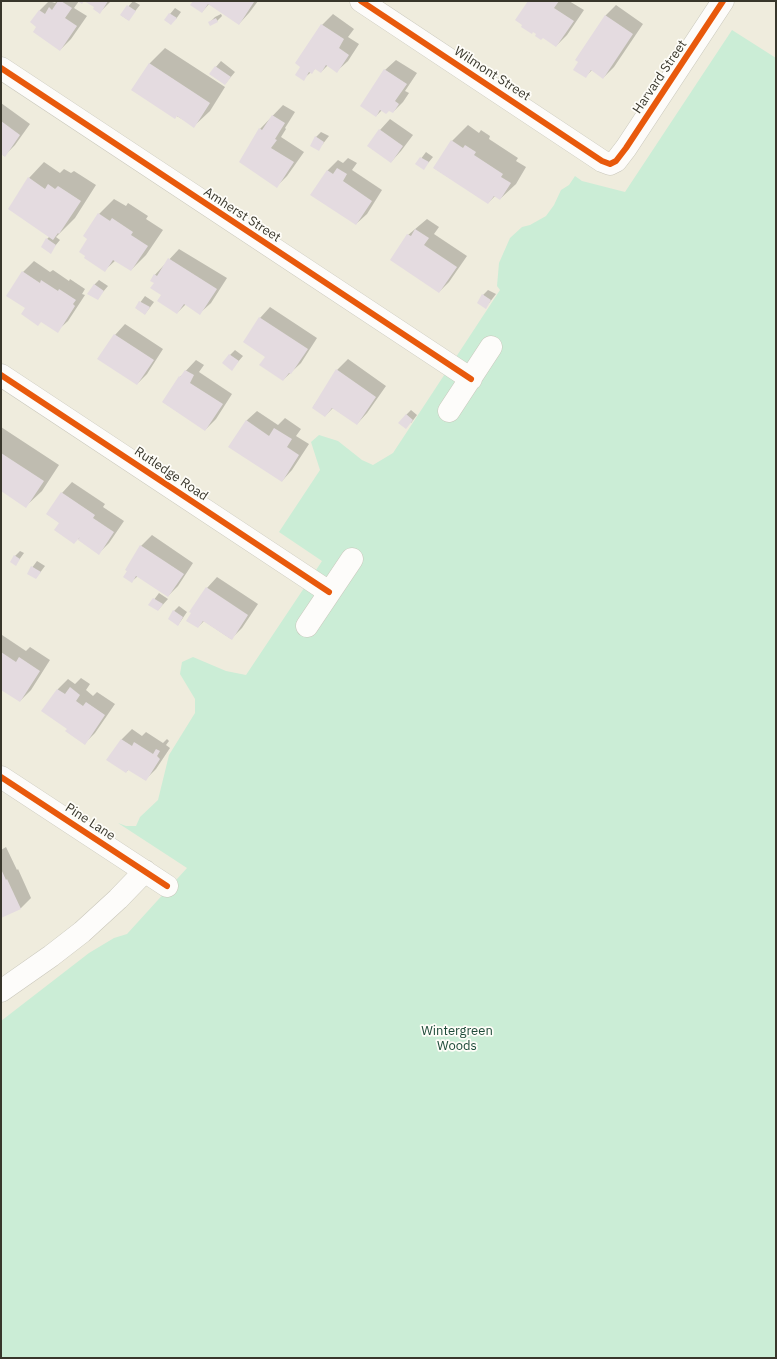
<!DOCTYPE html>
<style>
body{margin:0}
#map{position:relative;width:777px;height:1359px;overflow:hidden;background:#efecdd;font-family:"IBM Plex Sans",sans-serif}
canvas{display:block}
.frame{position:absolute;inset:0;border:2px solid #38362b;pointer-events:none}
</style>
<div id="map">
<canvas width="777" height="1359"></canvas>
<div class="frame"></div>
</div>
<script>
const ctx = document.querySelector('canvas').getContext('2d');
ctx.lineJoin = 'round';
function paint(path, color) {
  ctx.fillStyle = color;
  ctx.fill(path, 'evenodd');
}
function shape(rows) {
  const path = new Path2D();
  for (const r of rows) {
    path.moveTo(r[0], r[1]);
    for (let i = 2; i < r.length; i += 2) path.lineTo(r[i], r[i + 1]);
  }
  return path;
}
function stroke(path, color, width, dash) {
  ctx.strokeStyle = color;
  ctx.lineWidth = width;
  ctx.lineCap = dash ? 'butt' : 'round';
  ctx.setLineDash(dash || []);
  ctx.stroke(path);
}
function write(font, color, halo, rows, align = 'center') {
  ctx.font = font + ' "IBM Plex Sans",sans-serif';
  ctx.lineWidth = 3.5;
  ctx.setLineDash([]);
  ctx.textBaseline = 'middle';
  ctx.strokeStyle = halo;
  ctx.fillStyle = color;
  for (const [text, x, y, turn = 0] of rows) {
    ctx.save();
    ctx.translate(x, y);
    ctx.rotate((+turn || 0) * Math.PI / 180);
    ctx.textAlign = isNaN(turn) ? turn : align;
    if (halo) ctx.strokeText(text, 0, 0);
    ctx.fillText(text, 0, 0);
    ctx.restore();
  }
}
const green = shape([
 [732,30,776,58,776,1358,1,1358,1,1021,89,953,114,938,127,934,187,868,118,823,126,826,136,826,140,817,158,800,169,755,195,713,195,699,180,674,182,662,193,657,226,671,246,675,322,561,279,532,320,470,311,442,319,435,338,441,362,460,373,465,393,453,500,290,497,286,499,263,510,238,522,227,530,225,546,216,554,205,561,190,569,185,575,176,582,181,625,192]
]);
const shadow = shape([
 [49,1,55,3,57,1,79,1,74,8,87,16,71,39,60,50,32,22,40,10],
 [86,1,111,1,100,12,95,7],
 [133,1,140,5,128,20,121,15],
 [194,1,258,1,249,13,239,24,209,4,202,12],
 [529,1,569,1,584,10,567,35,556,46,524,24],
 [616,5,643,24,614,67,603,78,592,70,585,77,605,16],
 [175,8,181,12,176,19,165,20],
 [221,14,222,16,217,21,210,22,215,17],
 [333,14,354,29,348,37,359,44,348,61,337,71,328,65,321,72,316,68,303,79,322,25],
 [165,48,225,87,210,111,194,126,132,90,150,63],
 [396,60,417,73,405,91,409,93,403,102,393,112,389,110,382,110,376,116,385,70],
 [221,61,235,72,225,84,210,74],
 [1,103,30,124,15,145,4,156,1,153],
 [283,105,295,112,285,128,286,129,281,137,304,152,287,176,277,186,260,129],
 [390,119,413,135,401,151,391,162,368,146,380,130],
 [468,125,479,133,481,130,490,136,489,139,518,158,516,161,526,167,516,184,500,199,495,196,488,203,434,168,452,141],
 [321,132,329,136,318,150,311,145,316,137],
 [426,152,433,157,424,168,417,164],
 [348,158,357,163,352,170,382,190,367,214,356,224,327,171,338,160,343,163],
 [44,162,60,173,64,169,71,173,74,171,96,185,75,218,56,237,60,240,50,252,47,239,50,236,29,178],
 [114,199,126,206,128,203,148,216,146,219,163,230,146,255,131,270,116,260,105,270,88,239,99,214],
 [427,219,439,227,434,234,467,256,449,282,439,292,408,235],
 [179,249,227,278,211,303,200,313,186,304,177,313,162,295,152,278],
 [34,261,50,272,53,270,69,281,70,279,85,289,82,294,85,295,68,321,57,331,26,308,23,272],
 [99,280,108,286,97,299,94,285],
 [488,290,496,294,486,307,483,295],
 [145,296,154,302,145,314,136,308],
 [270,307,317,338,301,363,283,380,266,356,260,318],
 [125,324,163,349,147,374,137,384,115,335],
 [235,350,243,356,232,369,230,355],
 [348,359,386,386,367,413,357,424,333,408,325,416,313,407,337,370],
 [196,360,204,365,199,372,232,394,216,419,205,430,163,402,180,377],
 [411,410,417,415,411,423,406,415],
 [257,411,278,425,285,418,301,429,296,436,309,444,292,470,282,481,246,421],
 [1,427,59,465,42,491,26,506,1,490],
 [72,482,105,504,103,507,124,521,109,543,99,553,78,539,60,523,47,514,62,493],
 [152,535,193,563,178,586,168,596,138,576,131,582,128,571,126,570,141,546],
 [20,551,24,553,16,564,15,556],
 [37,561,45,566,36,578,28,573],
 [217,577,258,604,242,628,231,639,204,621,198,627,207,588],
 [159,593,168,599,158,610,150,605],
 [179,606,187,612,178,625,174,611],
 [2,635,26,651,30,647,50,660,31,690,20,701,1,688,1,637],
 [81,678,90,684,86,690,93,696,97,692,115,704,95,733,85,743,69,729,43,711,58,689,68,679,75,684],
 [132,729,142,736,146,732,163,743,167,739,169,741,166,745,170,748,156,769,145,780,129,769,126,772,121,740],
 [6,847,17,870,18,869,31,898,21,908,1,917,1,850]
]);
const building = shape([
 [58,1,61,1,72,8,65,18,77,26,60,51,33,32,36,27,30,22,39,10,45,14,49,7,52,10],
 [77,1,108,1,100,14,93,9,94,7,84,1,82,4],
 [193,1,253,1,254,2,239,25,208,4,202,13,190,5],
 [528,1,544,1,545,2,546,1,559,1,554,8,574,21,556,47,543,38,541,40,535,36,536,34,533,32,532,34,521,27,522,25,515,20],
 [127,5,136,11,129,21,120,15],
 [169,13,177,18,171,25,164,20],
 [605,15,633,34,603,79,591,70,586,78,573,70,578,62,575,60],
 [216,18,218,22,210,26,208,22],
 [321,24,344,39,339,48,349,55,337,73,326,65,321,73,315,69,312,74,309,72,304,81,295,75,300,67,295,63],
 [149,63,210,103,194,128,177,116,175,119,131,90],
 [215,66,231,77,225,85,209,74],
 [384,69,407,84,395,101,399,104,393,113,389,111,386,114,380,110,376,117,360,106],
 [272,115,285,123,275,139,277,140,271,148,294,162,277,188,239,162,259,128,262,130],
 [1,121,20,135,5,157,1,154],
 [379,129,403,146,391,163,367,146],
 [315,136,324,142,319,151,310,146],
 [451,140,463,148,465,145,476,152,474,155,503,174,501,177,511,183,500,200,494,196,488,204,433,168],
 [420,157,429,162,424,170,415,164],
 [337,168,347,174,343,181,372,201,356,225,310,195,327,170,333,174],
 [28,177,45,189,48,184,55,189,58,186,81,201,59,234,58,233,53,240,8,209],
 [98,213,110,221,112,218,133,232,131,235,148,246,131,271,113,260,105,272,84,258,85,256,79,252,87,239,83,236],
 [415,229,429,238,424,245,457,267,439,293,390,260,407,234,411,236],
 [46,238,56,245,51,254,41,247],
 [168,258,217,289,200,315,184,304,177,314,157,301,161,295,150,288,154,283,150,281,154,274,157,276],
 [22,271,40,283,41,280,58,291,59,289,76,300,73,304,75,306,58,333,41,322,38,326,21,314,25,308,6,296],
 [94,284,104,291,98,300,87,294],
 [482,294,491,300,486,309,477,303],
 [139,301,150,307,145,315,135,308],
 [259,317,308,349,291,374,289,373,283,381,259,365,265,357,243,342],
 [114,334,154,360,137,385,97,359],
 [229,354,239,361,232,371,222,363],
 [336,369,376,397,357,425,332,408,325,417,312,408],
 [185,370,194,375,190,383,223,404,205,431,162,402,179,376,180,377],
 [406,414,413,420,406,429,398,423],
 [246,420,269,436,274,428,292,439,287,447,299,455,282,482,228,447],
 [1,453,44,481,26,508,1,491],
 [61,492,95,515,93,518,114,532,99,555,78,540,80,537,74,544,54,530,59,523,46,514],
 [140,545,184,574,168,597,136,576,132,583,123,577,127,571,125,570],
 [14,555,20,559,16,566,10,562],
 [31,566,41,572,36,579,27,574],
 [206,587,248,615,232,640,203,621,198,628,186,621,191,613,189,612],
 [153,598,163,604,158,611,148,605],
 [173,610,183,617,178,626,168,619],
 [1,652,16,662,19,657,40,671,20,702,1,690],
 [70,687,80,695,76,701,83,706,86,702,105,715,85,745,65,731,67,729,41,711,57,689,65,694],
 [121,739,132,746,134,742,153,754,156,749,160,751,157,756,160,759,146,781,128,770,126,773,106,760],
 [1,869,6,880,7,879,21,909,1,918]
]);
const street = shape([
 [361,1,602,161,610,164,616,161,626,148,723,1],
 [1,68,471,379],
 [1,375,329,592],
 [449,411,491,347],
 [307,626,352,559],
 [1,777,167,886],
 [1,991,51,956,82,932,118,899,145,871]
]);
const cycleway = shape([
 [361,1,602,161,610,164,616,161,626,148,723,1],
 [1,68,471,379],
 [1,375,329,592],
 [1,777,167,886]
]);
const streetNames = [
 ["Wilmont Street",492,74,33],
 ["Harvard Street",660,77,-56],
 ["Amherst Street",242,215,33],
 ["Rutledge Road",171,474,34],
 ["Pine Lane",90,822,33]
];
const parkNames = [
 ["Wintergreen",457,1031],
 ["Woods",457,1046]
];
paint(green, '#cbedd6');
paint(shadow, '#0003');
paint(building, '#e4dbe0');
stroke(street, '#c9c7bb', 23);
stroke(street, '#fdfcfa', 22);
stroke(cycleway, '#e8590c', 6);
write('13px', '#38362b', '#fefdf8', streetNames);
write('13px', '#1e4b39', '#fefdf8', parkNames);
</script>
